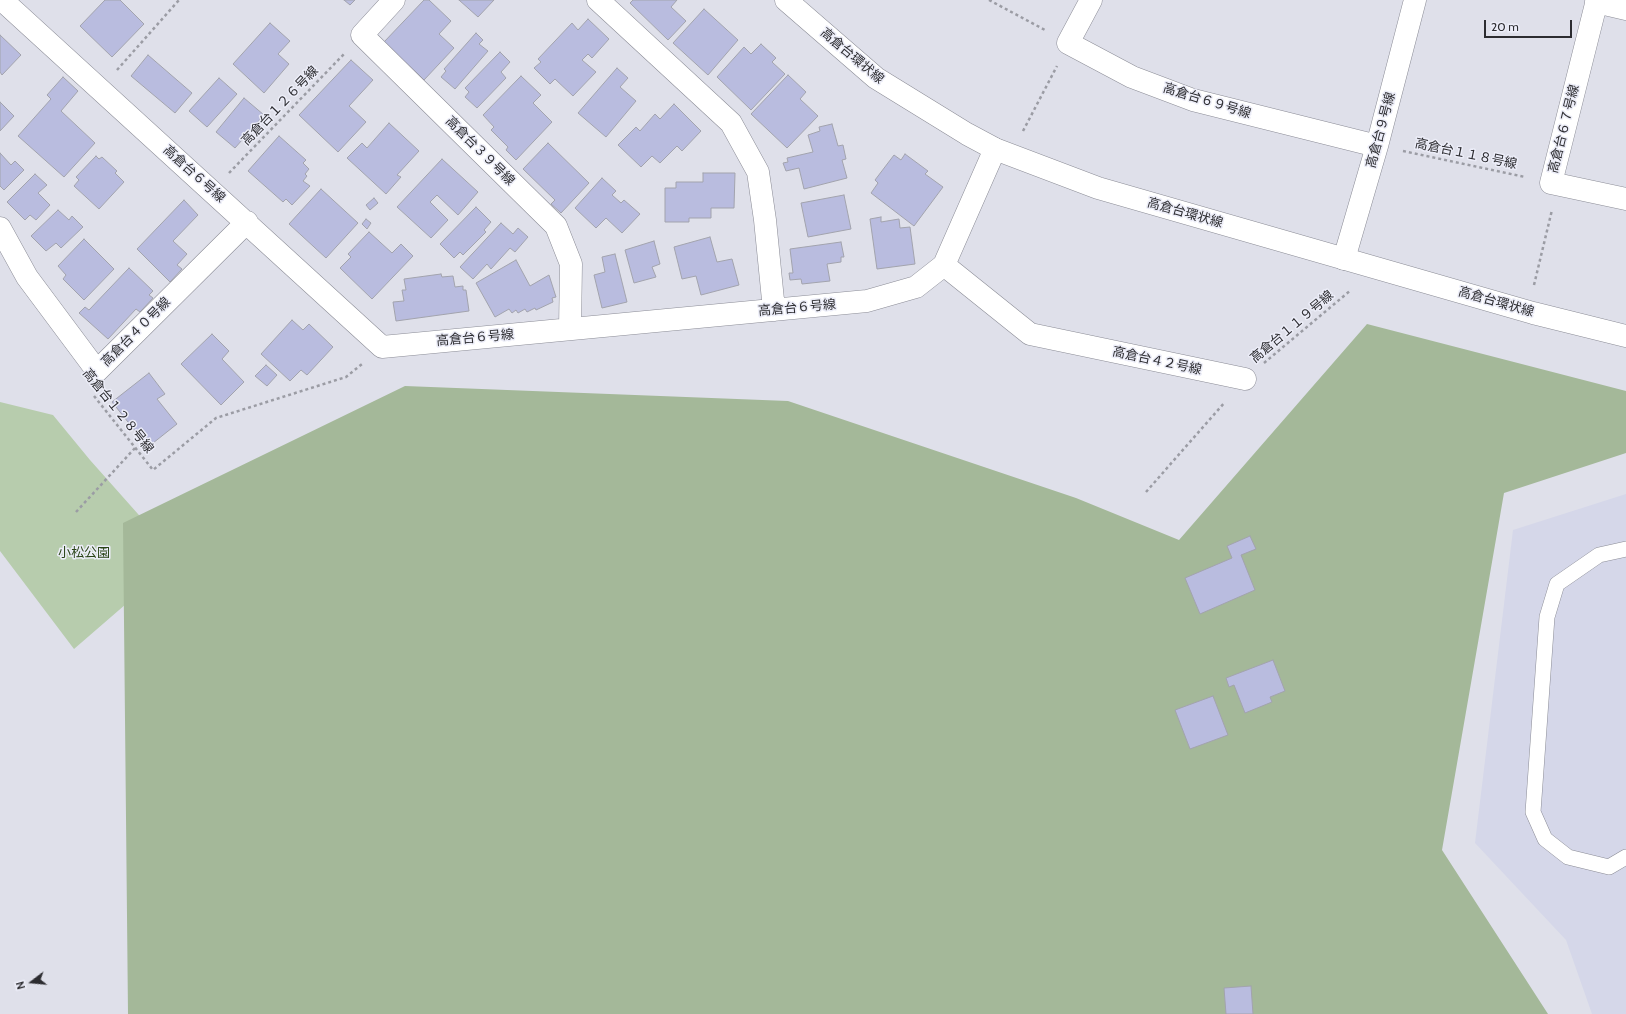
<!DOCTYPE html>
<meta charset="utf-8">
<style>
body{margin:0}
#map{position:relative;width:1626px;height:1014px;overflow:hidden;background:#dfe0ea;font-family:Cabin,sans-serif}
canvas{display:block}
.north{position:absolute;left:12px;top:962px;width:40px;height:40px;-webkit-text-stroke:3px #ecedf8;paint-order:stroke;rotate:254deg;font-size:11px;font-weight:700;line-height:16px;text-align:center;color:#2c2c30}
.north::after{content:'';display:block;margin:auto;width:14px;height:18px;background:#2c2c30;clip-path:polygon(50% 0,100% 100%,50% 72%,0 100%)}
.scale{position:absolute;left:1484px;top:20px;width:88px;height:18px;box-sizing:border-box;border:2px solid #2c2c30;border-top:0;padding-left:5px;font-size:12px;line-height:14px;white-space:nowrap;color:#2c2c30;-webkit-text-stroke:3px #ecedf8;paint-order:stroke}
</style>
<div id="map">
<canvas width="1626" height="1014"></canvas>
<div class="north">N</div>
<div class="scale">20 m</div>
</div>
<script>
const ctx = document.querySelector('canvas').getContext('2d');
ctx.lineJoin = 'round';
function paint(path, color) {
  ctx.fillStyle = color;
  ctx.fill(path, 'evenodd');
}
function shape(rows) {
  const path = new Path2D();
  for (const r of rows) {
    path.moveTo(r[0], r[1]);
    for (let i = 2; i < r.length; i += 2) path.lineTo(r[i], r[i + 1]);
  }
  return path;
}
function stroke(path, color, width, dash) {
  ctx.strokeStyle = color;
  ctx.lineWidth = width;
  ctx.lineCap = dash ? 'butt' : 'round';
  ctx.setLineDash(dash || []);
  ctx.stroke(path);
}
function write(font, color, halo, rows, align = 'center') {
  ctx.font = font + ' Cabin,"Noto Sans JP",sans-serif';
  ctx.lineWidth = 3;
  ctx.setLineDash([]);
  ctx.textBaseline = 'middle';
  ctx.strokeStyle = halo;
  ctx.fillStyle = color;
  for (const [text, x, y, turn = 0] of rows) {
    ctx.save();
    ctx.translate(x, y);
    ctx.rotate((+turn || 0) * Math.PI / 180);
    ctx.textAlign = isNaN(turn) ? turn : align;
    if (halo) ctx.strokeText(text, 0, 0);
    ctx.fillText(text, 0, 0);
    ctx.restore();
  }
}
const built = shape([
 [1626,494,1626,1014,1592,1014,1566,940,1475,843,1513,530]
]);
const green = shape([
 [0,402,53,415,90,460,178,559,74,649,0,551]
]);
const forest = shape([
 [1367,324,1626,391,1626,453,1504,493,1442,850,1548,1014,128,1014,123,523,405,386,788,401,1076,498,1179,540]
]);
const building = shape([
 [105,0,120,0,144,24,112,57,80,26,105,0],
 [344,0,355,0,350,5,344,0],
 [424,0,429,0,451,21,439,34,454,48,424,80,384,42,424,0],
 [459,0,494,0,478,17,459,0],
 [633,0,677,0,671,7,686,21,668,40,630,3,633,0],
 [704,9,738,40,708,75,673,43,704,9],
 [588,19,609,39,592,58,588,54,582,60,596,72,573,96,555,79,550,84,534,68,541,62,538,59,572,23,578,30,588,19],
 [270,23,290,41,278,54,289,64,264,93,233,64,270,23],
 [476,33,483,40,479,44,488,51,455,89,441,77,446,71,444,69,476,33],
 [0,35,21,55,2,75,0,72,0,35],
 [761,44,776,58,772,62,785,74,751,110,717,77,744,47,751,54,761,44],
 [500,52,510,62,501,72,506,78,477,108,465,97,469,92,465,88,500,52],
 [148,55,192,93,175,113,131,76,148,55],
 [351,60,373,80,349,106,366,122,338,152,299,115,351,60],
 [617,68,628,78,620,87,636,101,606,137,578,113,617,68],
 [788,75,806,92,800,99,818,116,787,148,751,114,788,75],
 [521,76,541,95,533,103,552,122,516,160,506,150,508,147,491,130,494,127,483,115,521,76],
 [63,77,78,91,61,111,95,143,64,177,18,136,51,99,47,95,63,77],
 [219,78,237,94,207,127,189,111,219,78],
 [244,98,264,115,235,148,216,132,244,98],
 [0,102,14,116,0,131,0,102],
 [674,104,701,131,682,151,677,146,660,163,652,156,641,167,618,145,636,127,640,131,655,114,660,119,674,104],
 [389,123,419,151,397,175,401,177,386,194,347,158,362,143,367,148,389,123],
 [832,124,838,146,843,145,846,159,842,160,847,178,804,189,799,168,786,171,783,163,788,162,787,158,813,152,808,135,820,131,819,127,832,124],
 [279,136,306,160,303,163,309,169,305,174,307,176,303,181,310,186,292,205,286,199,283,202,248,171,279,136],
 [548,143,589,183,561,213,551,204,555,200,523,169,548,143],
 [0,153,11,165,15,161,24,170,4,190,0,186,0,153],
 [905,154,928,171,925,174,943,187,914,226,871,193,878,183,875,180,894,155,901,160,905,154],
 [96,156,99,159,102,157,117,171,115,173,124,182,99,209,74,186,79,180,76,177,96,156],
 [442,159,478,192,458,215,437,195,430,202,448,220,431,238,397,207,442,159],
 [703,173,735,173,734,208,711,208,711,218,689,218,689,222,665,222,665,188,676,188,676,182,703,182,703,173],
 [35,174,47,185,38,193,50,205,36,220,30,215,25,220,7,202,35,174],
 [602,178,616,191,612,195,621,203,624,200,640,214,622,233,606,218,596,228,575,208,602,178],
 [321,189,358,223,326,258,289,224,321,189],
 [844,195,851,229,808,237,801,203,844,195],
 [374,198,378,203,370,210,366,205,374,198],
 [184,200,198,215,173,241,187,254,177,265,182,269,170,282,137,249,184,200],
 [476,207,491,222,484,230,486,232,463,255,460,252,454,258,440,244,476,207],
 [58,210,69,220,72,216,83,227,61,248,56,243,46,251,31,236,58,210],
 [881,217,881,222,899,219,900,228,910,227,915,264,877,269,870,219,881,217],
 [366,219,371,223,367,229,362,224,366,219],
 [501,223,513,234,518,228,528,237,515,252,510,248,491,269,487,264,473,279,460,267,501,223],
 [369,232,392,253,401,244,413,256,372,299,340,268,351,257,348,254,369,232],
 [710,237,717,262,732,259,739,285,701,295,696,276,682,279,674,247,710,237],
 [84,239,114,269,84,300,63,279,66,275,58,266,84,239],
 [654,241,660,264,652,267,656,277,634,283,625,250,654,241],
 [841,242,844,257,841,257,841,262,827,264,830,281,802,284,801,279,790,280,789,273,793,273,790,249,841,242],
 [615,254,627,302,602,308,594,275,605,272,602,257,615,254],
 [516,260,530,286,549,275,556,297,552,298,553,302,536,310,535,308,527,312,525,309,518,313,516,310,512,313,509,309,495,317,476,283,516,260],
 [129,268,153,291,149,295,153,298,140,312,136,309,108,339,79,313,85,307,89,310,129,268],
 [441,274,442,277,453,276,455,287,463,286,463,290,466,290,469,311,396,321,393,302,404,301,402,290,406,290,404,279,441,274],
 [292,320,303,330,309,324,333,347,307,375,301,370,290,381,261,354,292,320],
 [212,334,229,351,222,359,244,382,221,405,181,364,212,334],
 [266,365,277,375,267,386,255,376,266,365],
 [149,373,165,394,157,399,177,424,148,447,112,402,149,373],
 [1250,536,1256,549,1241,555,1255,590,1200,614,1185,578,1232,558,1227,546,1250,536],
 [1273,660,1285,691,1270,697,1272,702,1245,713,1234,685,1229,687,1226,678,1273,660],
 [1213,696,1228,735,1190,749,1175,710,1213,696],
 [1251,986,1253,1014,1226,1014,1224,988,1251,986]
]);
const path = shape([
 [989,0,1045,30],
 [117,70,179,0],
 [1023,131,1057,66],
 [1403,151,1525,177],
 [229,173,344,54],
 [1534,285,1552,210],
 [1264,363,1351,290],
 [94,396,153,470,216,418,346,377,362,364],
 [1146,492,1225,402],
 [76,512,135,448]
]);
const service = shape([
 [1626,549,1599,555,1557,584,1547,617,1533,812,1545,839,1568,857,1609,867,1626,857]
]);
const minor = shape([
 [2,0,382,347,867,301,916,287,944,265,995,149],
 [394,0,362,35,556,226,571,264,570,329],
 [598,0,731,123,758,172,765,220,774,310],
 [1091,0,1068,43,1132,77,1193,100,1377,146],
 [1597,0,1551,183,1626,199],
 [1596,2,1626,9],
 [0,228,27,277,97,371,247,222],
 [1344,259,1377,146,1415,0],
 [944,265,1030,334,1245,379]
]);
const tertiary = shape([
 [786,0,876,78,967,134,995,149,1098,188,1533,313,1626,336]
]);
const streetNames = [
 ["高倉台環状線",852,56,40],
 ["高倉台６９号線",1207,101,17],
 ["高倉台１２６号線",280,106,-46],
 ["高倉台６７号線",1564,129,-76],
 ["高倉台９号線",1381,130,-75],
 ["高倉台３９号線",480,151,45],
 ["高倉台１１８号線",1466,154,12],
 ["高倉台６号線",194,174,42],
 ["高倉台環状線",1185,213,16],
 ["高倉台環状線",1496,302,16],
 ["高倉台６号線",797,308,-5],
 ["高倉台１１９号線",1292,327,-40],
 ["高倉台４０号線",136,332,-45],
 ["高倉台６号線",475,338,-5],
 ["高倉台４２号線",1157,361,12],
 ["高倉台１２８号線",118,411,51]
];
const parkNames = [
 ["小松公園",84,553]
];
paint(built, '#d5d7e9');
paint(green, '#b7ccad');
paint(forest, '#a4b899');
paint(building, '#b9bcdf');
stroke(building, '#a2a3ad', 1);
stroke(service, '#8b8c96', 16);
stroke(minor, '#8b8c96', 23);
stroke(tertiary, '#8b8c96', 23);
stroke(path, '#9b9ca4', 2.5, [3, 3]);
stroke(service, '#fff', 15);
stroke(minor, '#fff', 22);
stroke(tertiary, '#fff', 22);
write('13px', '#2c2c30', '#ecedf8', streetNames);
write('13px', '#284315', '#ecedf8', parkNames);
</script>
